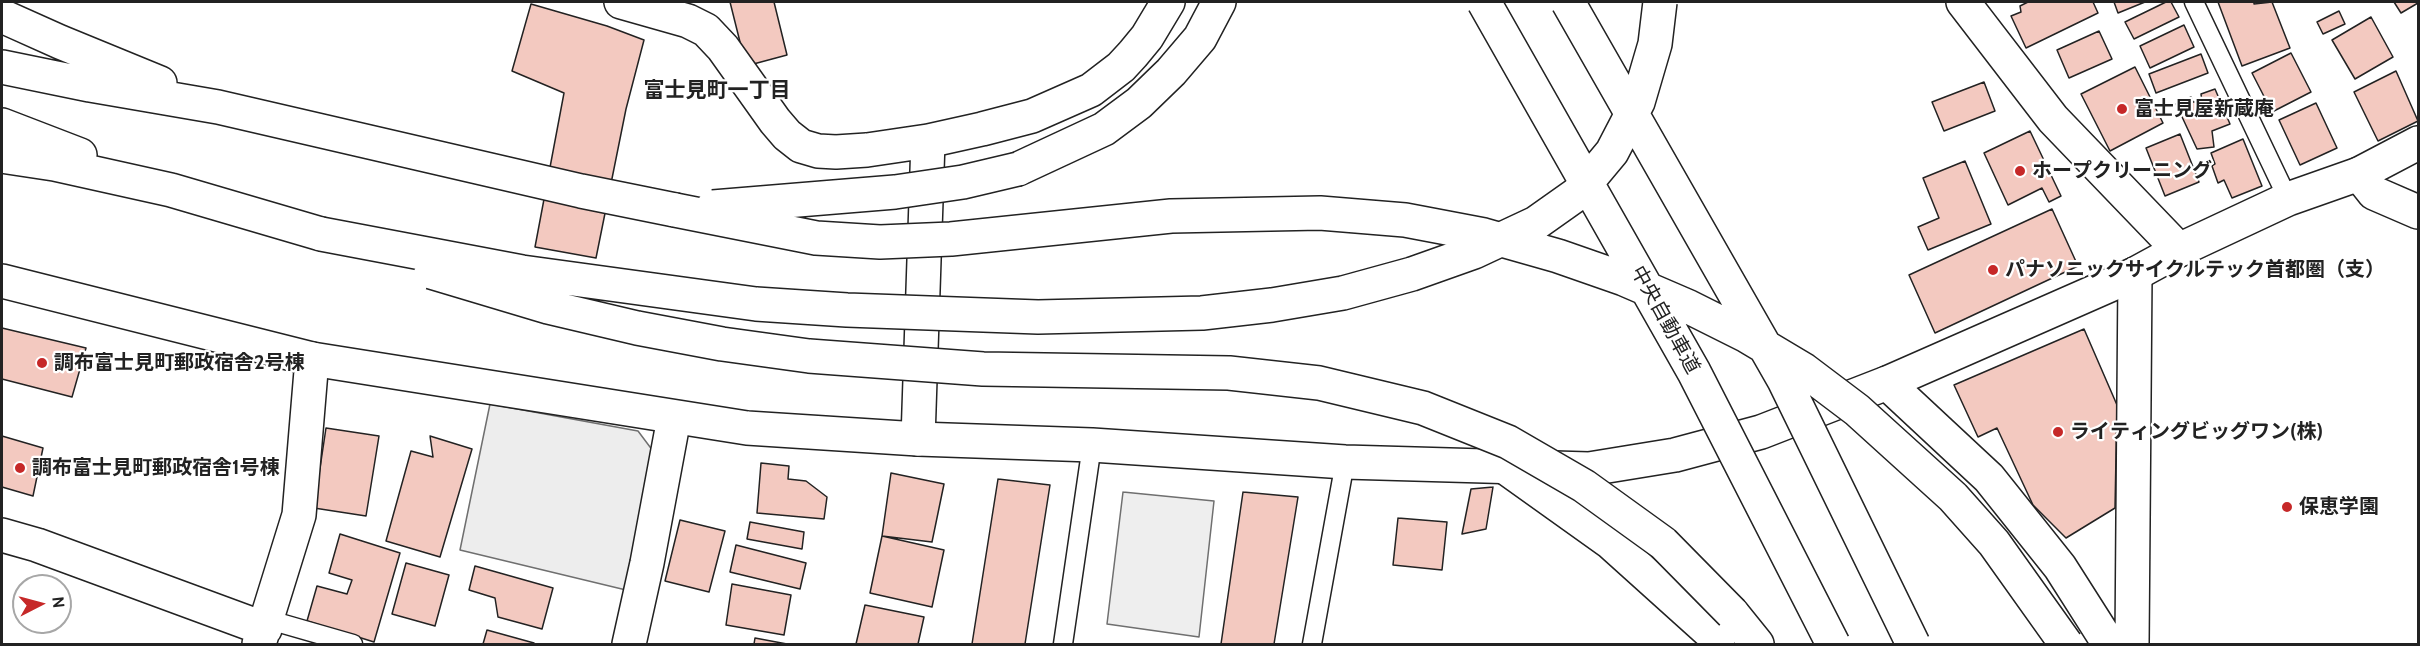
<!DOCTYPE html>
<meta charset="utf-8">
<style>
body{margin:0}
#map{position:relative;width:2420px;height:646px;overflow:hidden;background:#fff;font-family:Cabin,sans-serif}
canvas{display:block}
.frame{position:absolute;inset:0;border:3px solid #222;pointer-events:none}
.north{position:absolute;left:12px;top:574px;width:60px;height:60px;box-sizing:border-box;background:#fff;border:2px solid #a7a7a7;border-radius:50%;rotate:84deg;font-size:16px;font-weight:700;line-height:24px;text-align:center;color:#222}
.north::after{content:'';display:block;margin:auto;width:21px;height:27px;background:#c62828;clip-path:polygon(50% 0,100% 100%,50% 72%,0 100%)}
</style>
<div id="map">
<canvas width="2420" height="646"></canvas>
<div class="frame"></div>
<div class="north">N</div>
</div>
<script>
const ctx = document.querySelector('canvas').getContext('2d');
ctx.lineJoin = 'round';
function paint(path, color) {
  ctx.fillStyle = color;
  ctx.fill(path, 'evenodd');
}
function shape(rows) {
  const path = new Path2D();
  for (const r of rows) {
    path.moveTo(r[0], r[1]);
    for (let i = 2; i < r.length; i += 2) path.lineTo(r[i], r[i + 1]);
  }
  return path;
}
function stroke(path, color, width, dash) {
  ctx.strokeStyle = color;
  ctx.lineWidth = width;
  ctx.lineCap = dash ? 'butt' : 'round';
  ctx.setLineDash(dash || []);
  ctx.stroke(path);
}
function write(font, color, halo, rows, align = 'center') {
  ctx.font = font + ' Cabin,"Noto Sans JP",sans-serif';
  ctx.lineWidth = 4.5;
  ctx.setLineDash([]);
  ctx.textBaseline = 'middle';
  ctx.strokeStyle = halo;
  ctx.fillStyle = color;
  for (const [text, x, y, turn = 0] of rows) {
    ctx.save();
    ctx.translate(x, y);
    ctx.rotate((+turn || 0) * Math.PI / 180);
    ctx.textAlign = isNaN(turn) ? turn : align;
    if (halo) ctx.strokeText(text, 0, 0);
    ctx.fillText(text, 0, 0);
    ctx.restore();
  }
}
const green = shape([
 [1123,492,1214,501,1199,637,1107,624,1123,492]
]);
const parking = shape([
 [490,404,638,431,653,451,626,590,460,550,490,404]
]);
const building = shape([
 [730,2,774,2,787,55,746,66,730,2],
 [2028,2,2093,2,2098,13,2026,48,2011,16,2021,12,2020,6,2028,2],
 [2114,2,2145,2,2118,13,2114,2],
 [2166,2,2171,2,2179,17,2134,39,2125,22,2166,2],
 [2218,2,2254,2,2254,4,2272,2,2290,48,2242,66,2218,2],
 [2394,2,2418,2,2418,3,2401,13,2394,2],
 [531,4,607,26,644,40,626,109,596,258,535,247,564,93,512,71,531,4],
 [2339,11,2345,24,2323,34,2317,22,2339,11],
 [2371,17,2393,57,2355,79,2332,40,2371,17],
 [2184,25,2194,47,2150,68,2140,46,2184,25],
 [2099,31,2112,59,2069,78,2057,50,2099,31],
 [2291,53,2311,92,2272,112,2252,73,2291,53],
 [2201,54,2208,73,2156,93,2149,74,2201,54],
 [2135,67,2163,123,2110,151,2081,94,2135,67],
 [2396,71,2418,121,2378,141,2354,92,2396,71],
 [1984,82,1995,111,1944,131,1932,102,1984,82],
 [2215,89,2230,124,2212,131,2214,147,2197,149,2176,104,2191,97,2193,102,2202,102,2201,94,2215,89],
 [2316,103,2337,148,2300,165,2279,120,2316,103],
 [2030,131,2061,196,2049,202,2042,188,2008,205,1984,153,2030,131],
 [2180,134,2199,182,2165,196,2146,148,2180,134],
 [2243,139,2262,186,2232,198,2224,180,2218,183,2212,166,2215,164,2211,153,2243,139],
 [1965,161,1991,224,1928,250,1918,227,1939,218,1923,178,1965,161],
 [2052,209,2078,266,1935,333,1909,275,2052,209],
 [2,328,86,348,72,397,2,379,2,328],
 [2084,329,2117,405,2115,508,2066,538,2033,505,1997,428,1978,437,1954,385,2084,329],
 [326,428,379,436,366,516,314,508,326,428],
 [2,436,43,448,33,496,2,487,2,436],
 [430,436,472,449,440,557,386,541,411,451,433,457,430,436],
 [761,463,789,466,788,479,806,481,827,497,824,519,757,513,761,463],
 [891,473,944,484,932,542,882,536,891,473],
 [998,479,1050,485,1025,644,972,644,998,479],
 [1493,487,1486,529,1462,534,1471,489,1493,487],
 [1243,492,1298,497,1274,644,1221,644,1243,492],
 [1398,518,1447,522,1442,570,1393,565,1398,518],
 [680,520,725,531,709,592,665,581,680,520],
 [750,522,804,532,802,549,747,539,750,522],
 [340,534,400,553,374,642,307,621,317,586,347,594,352,580,329,573,340,534],
 [882,536,944,550,932,607,870,593,882,536],
 [736,545,806,563,800,589,730,572,736,545],
 [406,563,449,575,435,626,392,614,406,563],
 [475,566,553,588,542,629,498,617,495,598,469,590,475,566],
 [732,584,791,595,784,635,726,625,732,584],
 [865,605,924,617,918,644,856,644,865,605],
 [487,630,534,643,534,644,483,644,487,630],
 [755,638,787,644,754,644,755,638]
]);
const lane = shape([
 [2194,2,2288,199],
 [266,619,353,644],
 [1063,644,1092,445],
 [1312,644,1345,462]
]);
const street = shape([
 [621,2,688,21,706,30,723,48,775,121,787,135,801,146,818,151,836,152,867,150,928,141,982,129,1032,116,1091,90,1121,67,1133,54,1147,37,1168,2],
 [1963,2,2053,119,2179,250],
 [2418,143,2359,174,2374,193,2418,212],
 [1887,383,1989,478,2060,567,2109,644],
 [918,439,928,141],
 [1505,467,1610,542,1710,632,1718,644],
 [2,535,37,545,265,629],
 [259,644,299,515,312,359],
 [629,644,647,563,674,418],
 [2132,644,2135,274]
]);
const secondary = shape([
 [2,281,312,359,747,428,918,439,1092,445,1345,462,1589,469,1675,455,1761,432,1887,383,2135,274,2179,250,2288,199,2359,174]
]);
const highway = shape([
 [2,16,60,42,160,83],
 [2,67,90,85,218,107,581,191,675,210],
 [2,125,80,155],
 [2,156,54,164,171,190,321,234],
 [1018,169,1104,129,1139,103,1171,72,1200,38,1219,2],
 [1732,613,1757,644]
]);
const highwayBridge = shape([
 [1484,2,1694,372,1833,644],
 [1568,2,1784,380,1913,644],
 [713,207,895,192,963,182,1018,169],
 [675,210,816,238,880,242,951,239,1171,216,1320,213,1405,220,1484,235,1558,256,1624,279,1689,307,1747,336,1804,370,1857,410,1953,497,1994,543,2066,644],
 [321,234,522,272,756,304,847,310,1038,317,1202,313,1272,305,1343,293,1412,274,1474,252,1536,223,1577,194,1612,152,1638,102,1655,44,1660,2],
 [431,272,548,307,637,328,722,344,809,356,983,369,1229,373,1319,383,1423,408,1508,442,1584,486,1663,543,1732,613]
]);
const markers = [
 [2122,109,6,"#c62828"],
 [2020,171,6,"#c62828"],
 [1993,270,6,"#c62828"],
 [42,363,6,"#c62828"],
 [2058,432,6,"#c62828"],
 [20,468,6,"#c62828"],
 [2287,507,6,"#c62828"]
];
const poiNames = [
 ["富士見屋新蔵庵",2134,109],
 ["ホープクリーニング",2032,171],
 ["パナソニックサイクルテック首都圏（支）",2005,270],
 ["調布富士見町郵政宿舎2号棟",54,363],
 ["ライティングビッグワン(株)",2070,432],
 ["調布富士見町郵政宿舎1号棟",32,468],
 ["保恵学園",2299,507]
];
const streetNames = [
 ["中央自動車道",1665,320,61]
];
const neighbourhoodNames = [
 ["富士見町一丁目",717,91]
];
paint(green, '#eee');
stroke(green, '#6f6f6f', 1.5);
paint(parking, '#ededed');
stroke(parking, '#6f6f6f', 1.5);
paint(building, '#f3c9c0');
stroke(building, '#222', 1.5);
stroke(lane, '#222', 21);
stroke(street, '#222', 36);
stroke(secondary, '#222', 36);
stroke(highway, '#222', 36);
stroke(lane, '#fff', 18);
stroke(street, '#fff', 33);
stroke(secondary, '#fff', 33);
stroke(highway, '#fff', 33);
stroke(highwayBridge, '#222', 36, []);
stroke(highwayBridge, '#fff', 33);
for (const [x, y, r, color] of markers) {
  const dot = new Path2D();
  dot.arc(x, y, r, 0, 2 * Math.PI);
  ctx.fillStyle = color;
  ctx.fill(dot);
  stroke(dot, '#fff', 2);
}
write('bold 20px', '#222', '#fff', poiNames, 'left');
write('20px', '#222', '#fff', streetNames);
write('bold 21px', '#222', '#fff', neighbourhoodNames);
</script>
